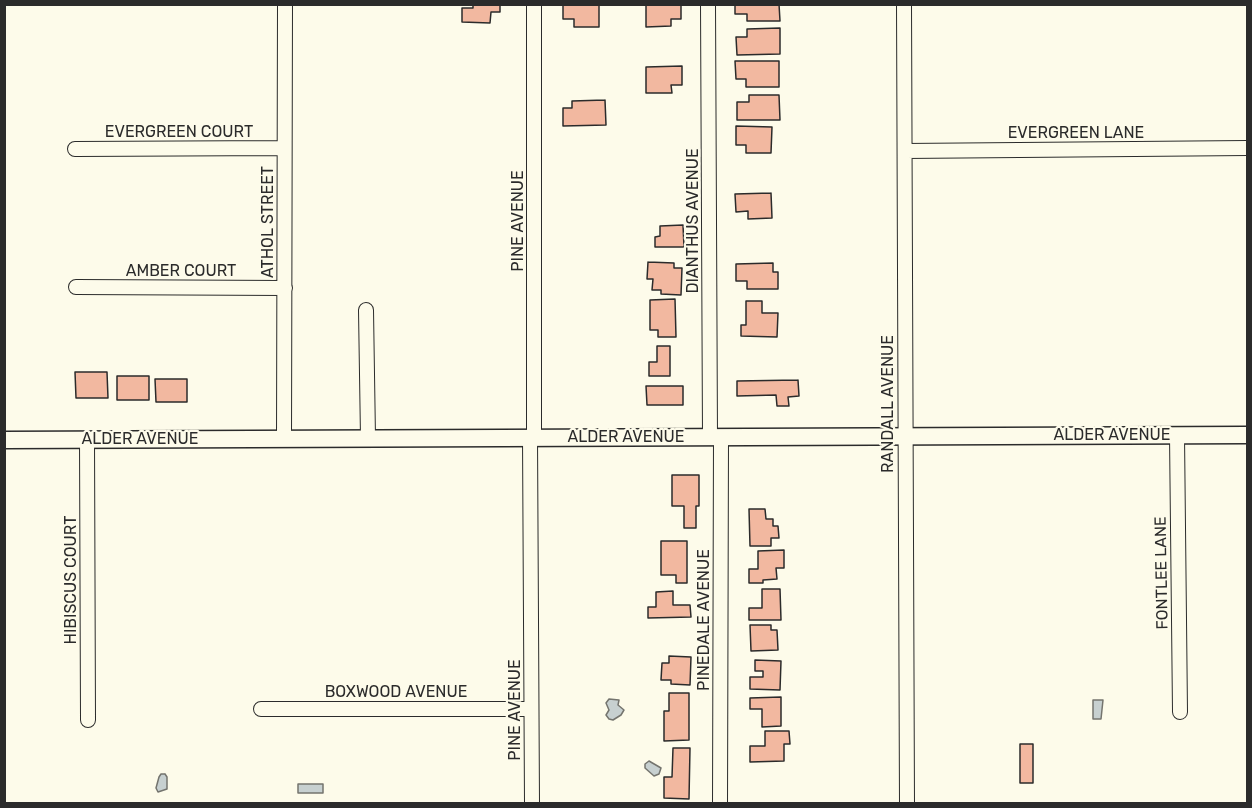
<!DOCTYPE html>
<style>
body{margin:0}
#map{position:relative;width:1252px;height:808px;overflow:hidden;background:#fdfbea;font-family:Rubik,sans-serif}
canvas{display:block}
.frame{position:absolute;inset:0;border:6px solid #2b2b2b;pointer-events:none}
</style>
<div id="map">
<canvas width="1252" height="808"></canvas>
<div class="frame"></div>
</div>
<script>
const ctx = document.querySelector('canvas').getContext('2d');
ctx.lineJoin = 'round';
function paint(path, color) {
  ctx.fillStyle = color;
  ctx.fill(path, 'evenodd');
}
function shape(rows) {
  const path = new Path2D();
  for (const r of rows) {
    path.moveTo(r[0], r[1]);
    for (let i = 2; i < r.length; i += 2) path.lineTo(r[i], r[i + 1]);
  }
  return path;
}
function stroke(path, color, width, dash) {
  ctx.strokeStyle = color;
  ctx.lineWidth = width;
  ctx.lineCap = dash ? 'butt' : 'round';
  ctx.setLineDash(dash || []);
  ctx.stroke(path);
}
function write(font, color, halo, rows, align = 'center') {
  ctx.font = font + ' Rubik,sans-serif';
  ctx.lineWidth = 4.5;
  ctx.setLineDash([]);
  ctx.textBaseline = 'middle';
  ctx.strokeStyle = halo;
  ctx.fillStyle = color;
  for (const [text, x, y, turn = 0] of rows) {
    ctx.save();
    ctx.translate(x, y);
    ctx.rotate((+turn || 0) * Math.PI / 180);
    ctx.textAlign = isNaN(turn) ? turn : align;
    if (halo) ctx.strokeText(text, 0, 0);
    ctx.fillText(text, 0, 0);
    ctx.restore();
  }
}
const water = shape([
 [609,699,619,700,618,705,624,710,621,715,613,720,609,719,606,715,609,710,606,703,609,699],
 [1093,700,1103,700,1101,719,1093,719,1093,700],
 [649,761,661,768,659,774,654,776,645,768,645,764,649,761],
 [165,774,167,777,167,789,158,792,156,788,159,777,161,774,165,774],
 [298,784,323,784,323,793,298,793,298,784]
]);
const building = shape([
 [473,4,500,4,500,12,491,12,490,23,462,22,462,8,473,8,473,4],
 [563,4,599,4,599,27,574,27,574,19,563,19,563,4],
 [646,4,681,4,681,19,671,19,671,26,646,27,646,4],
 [735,4,779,4,780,21,747,21,747,14,735,14,735,4],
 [780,28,780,54,737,55,736,37,747,37,747,29,780,28],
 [735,61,779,61,779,87,746,87,746,79,736,79,735,61],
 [682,66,682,85,671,85,672,93,646,93,646,67,682,66],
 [749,95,779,95,780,120,737,120,737,102,749,102,749,95],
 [605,100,606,125,563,126,563,108,572,108,572,101,605,100],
 [736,126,772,127,771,153,746,153,746,145,736,145,736,126],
 [771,193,772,218,748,219,748,211,736,212,735,194,771,193],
 [683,225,684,247,655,247,655,237,660,236,660,226,683,225],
 [648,262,674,263,674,268,682,268,681,295,661,294,661,290,652,290,653,279,647,279,648,262],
 [773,263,773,272,778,272,778,289,747,289,747,281,736,281,736,264,773,263],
 [675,299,676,337,658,337,658,330,650,330,650,300,675,299],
 [746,301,762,301,762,313,778,313,777,337,741,336,741,325,746,325,746,301],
 [657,346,670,346,670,376,649,376,649,362,657,362,657,346],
 [75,372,107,372,108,398,76,398,75,372],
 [117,376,149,376,149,400,117,400,117,376],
 [155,379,187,379,187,402,156,402,155,379],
 [798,380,799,396,788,397,789,406,777,406,776,395,737,396,737,381,798,380],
 [646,386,683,386,683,405,647,405,646,386],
 [672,475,699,475,699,506,696,506,696,528,684,528,684,506,672,506,672,475],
 [749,509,765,509,766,519,773,519,773,526,778,526,779,538,771,538,771,546,750,546,749,509],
 [661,541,687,541,687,583,676,583,676,575,661,575,661,541],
 [784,550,784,568,776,568,777,579,763,580,763,583,749,583,749,569,758,569,758,551,784,550],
 [762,589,780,589,781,620,749,620,749,608,762,608,762,589],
 [673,591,673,605,690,605,691,617,648,618,648,607,656,607,656,592,673,591],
 [750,625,771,625,771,630,777,630,778,650,751,651,750,625],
 [669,656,691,657,690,685,671,684,671,680,661,680,662,663,669,663,669,656],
 [755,660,781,661,780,690,750,689,750,677,763,677,763,671,755,671,755,660],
 [669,693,689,693,689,740,664,741,664,711,669,711,669,693],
 [781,697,781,726,762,727,762,709,750,709,750,698,781,697],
 [765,731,789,731,790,744,784,744,784,761,750,762,750,746,765,746,765,731],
 [1020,744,1033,744,1033,783,1020,783,1020,744],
 [673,748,690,748,689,799,664,798,664,777,672,777,673,748]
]);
const minor = shape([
 [708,4,710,437],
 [904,4,907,804],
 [75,149,284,148],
 [905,151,1248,148],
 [76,287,285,288],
 [366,310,368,438],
 [1177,435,1180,712],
 [530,437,532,804],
 [534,437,534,4],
 [87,439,88,720],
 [284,439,285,4],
 [261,709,531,709],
 [720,804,721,437]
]);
const major = shape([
 [4,440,1248,435]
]);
const streetNames = [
 ["EVERGREEN COURT",179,132],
 ["EVERGREEN LANE",1076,133],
 ["PINE AVENUE",518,221,-90],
 ["DIANTHUS AVENUE",693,221,-90],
 ["ATHOL STREET",268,222,-90],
 ["AMBER COURT",181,271],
 ["RANDALL AVENUE",888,404,-90],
 ["ALDER AVENUE",1112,435],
 ["ALDER AVENUE",626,437],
 ["ALDER AVENUE",140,439],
 ["FONTLEE LANE",1162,573,-91],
 ["HIBISCUS COURT",71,580,-90],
 ["PINEDALE AVENUE",704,620,-90],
 ["BOXWOOD AVENUE",396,692],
 ["PINE AVENUE",515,710,-90]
];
paint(water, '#c7d0d0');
stroke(water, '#74746e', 1.5);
paint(building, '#f2b8a0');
stroke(building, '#2b2b2b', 1.5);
stroke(minor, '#2b2b2b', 16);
stroke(major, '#2b2b2b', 19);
stroke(minor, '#fdfbea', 14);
stroke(major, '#fdfbea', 16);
write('16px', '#2b2b2b', '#fdfbea', streetNames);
</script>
